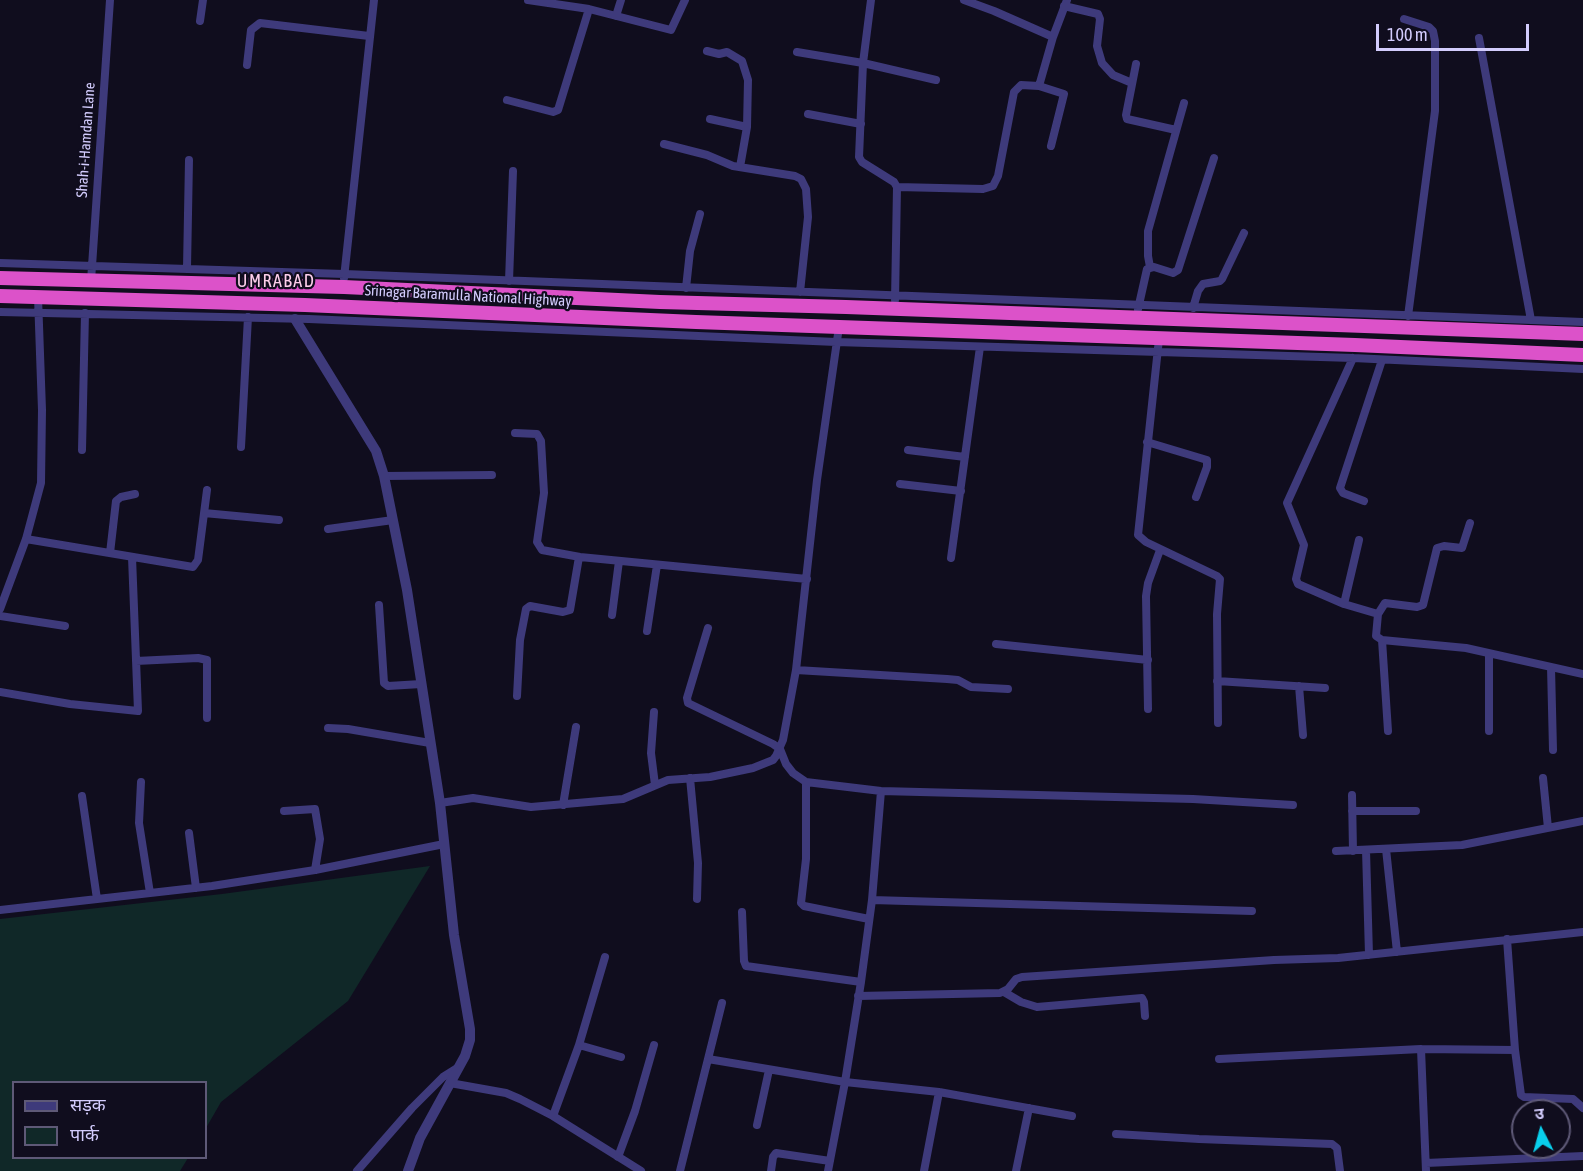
<!DOCTYPE html>
<meta charset="utf-8">
<style>
body{margin:0}
#map{position:relative;width:1583px;height:1171px;overflow:hidden;background:#100d1e;font-family:"Asap Condensed","Noto Sans Devanagari",sans-serif}
canvas{display:block}
.legend{position:absolute;left:12px;top:1081px;width:195px;height:78px;box-sizing:border-box;background:#100d1e;border:2px solid #5e5977;margin:0;padding:8px 10px;list-style:none;font-size:18px;color:#d3ccfd}
.legend li{display:flex;align-items:center;gap:12px;height:30px}
.legend b{width:30px;border:2px solid #5e5977}
.north{position:absolute;left:1511px;top:1099px;width:60px;height:60px;box-sizing:border-box;background:#100d1e;border:2px solid #5e5977;border-radius:50%;rotate:354deg;font-size:16px;font-weight:700;line-height:24px;text-align:center;color:#d3ccfd}
.north::after{content:'';display:block;margin:auto;width:21px;height:27px;background:#09cfec;clip-path:polygon(50% 0,100% 100%,50% 72%,0 100%)}
.scale{position:absolute;left:1376px;top:24px;width:153px;height:27px;box-sizing:border-box;border:3px solid #d3ccfd;border-top:0;padding-left:8px;font-size:18px;line-height:21px;white-space:nowrap;color:#d3ccfd;-webkit-text-stroke:4px #100d1e;paint-order:stroke}
</style>
<div id="map">
<canvas width="1583" height="1171"></canvas>
<ul class="legend">
<li><b style="height:8px;background:#3e3a7b"></b>सड़क</li>
<li><b style="height:16px;background:#102828"></b>पार्क</li>
</ul>
<div class="north">उ</div>
<div class="scale">100 m</div>
</div>
<script>
const ctx = document.querySelector('canvas').getContext('2d');
ctx.lineJoin = 'round';
function paint(path, color) {
  ctx.fillStyle = color;
  ctx.fill(path, 'evenodd');
}
function shape(rows) {
  const path = new Path2D();
  for (const r of rows) {
    path.moveTo(r[0], r[1]);
    for (let i = 2; i < r.length; i += 2) path.lineTo(r[i], r[i + 1]);
  }
  return path;
}
function stroke(path, color, width, dash) {
  ctx.strokeStyle = color;
  ctx.lineWidth = width;
  ctx.lineCap = dash ? 'butt' : 'round';
  ctx.setLineDash(dash || []);
  ctx.stroke(path);
}
function write(font, color, halo, rows, align = 'center') {
  ctx.font = font + ' "Asap Condensed",sans-serif';
  ctx.lineWidth = 4.5;
  ctx.setLineDash([]);
  ctx.textBaseline = 'middle';
  ctx.strokeStyle = halo;
  ctx.fillStyle = color;
  for (const [text, x, y, turn = 0] of rows) {
    ctx.save();
    ctx.translate(x, y);
    ctx.rotate((+turn || 0) * Math.PI / 180);
    ctx.textAlign = isNaN(turn) ? turn : align;
    if (halo) ctx.strokeText(text, 0, 0);
    ctx.fillText(text, 0, 0);
    ctx.restore();
  }
}
const green = shape([
 [430,866,348,1001,221,1102,206,1128,206,1082,14,1082,14,1158,188,1158,180,1171,0,1171,0,919,222,894]
]);
const minor = shape([
 [528,0,589,9,671,30,685,0],
 [871,0,863,63,859,157,862,162,894,182,897,187,895,300],
 [964,0,994,11,1053,37],
 [1064,6,1098,14,1100,19,1097,46,1102,63,1113,75,1132,83],
 [616,16,621,0],
 [1404,19,1429,27,1433,31,1435,41,1435,111,1408,316],
 [200,21,203,0],
 [1479,38,1531,320],
 [707,51,719,54,727,52,742,61,748,80,747,127,740,167],
 [797,52,863,63,936,80],
 [1136,64,1126,115,1127,119,1176,130],
 [247,65,251,30,260,23,369,36],
 [1039,86,1053,37,1067,0],
 [507,100,553,112,558,110,589,9],
 [808,114,861,124],
 [710,119,747,127],
 [664,144,707,155,733,166,795,176,801,179,806,189,808,217,800,292],
 [897,187,983,189,993,186,998,176,1014,92,1021,85,1039,86,1064,94,1051,146],
 [0,263,344,274,1583,322],
 [1150,267,1148,256,1148,231,1184,103],
 [187,268,189,160],
 [344,278,374,0],
 [91,281,110,0],
 [509,281,513,171],
 [686,288,690,251,700,214],
 [1193,308,1198,291,1203,284,1220,281,1222,279,1244,233],
 [1138,309,1147,269,1154,267,1173,273,1178,270,1214,158],
 [0,312,309,319,836,342,1353,358,1583,369],
 [1159,339,1138,535,1146,542,1217,576,1220,579,1217,614,1218,723],
 [1353,358,1287,503,1304,545,1296,579,1298,584,1344,604,1378,614],
 [515,433,537,434,541,441,544,493,537,542,542,550,580,557,807,579],
 [1147,442,1207,460,1207,467,1196,497],
 [241,447,248,317],
 [82,450,85,313],
 [908,450,965,457],
 [384,476,492,475],
 [900,484,961,491],
 [1364,501,1343,493,1340,488,1382,360],
 [204,513,279,520],
 [1470,523,1462,548,1444,546,1437,548,1423,605,1417,607,1385,603,1378,614,1376,636,1382,640,1466,648,1583,674],
 [328,529,393,520],
 [26,539,193,567,198,560,207,490],
 [110,553,116,501,121,497,135,494],
 [951,558,980,347],
 [1344,604,1359,540],
 [379,605,384,683,388,686,421,684],
 [0,609,26,539,41,483,42,410,38,297],
 [612,615,619,561],
 [0,616,65,626],
 [708,628,687,698,688,703,773,744,780,749,786,764,793,773,806,782,881,791,1193,799,1293,805],
 [647,631,657,565],
 [1382,640,1388,731],
 [996,644,1148,660],
 [1489,654,1489,731],
 [136,661,198,658,207,660,207,718],
 [1551,667,1553,750],
 [796,670,947,679,958,680,971,687,1008,689],
 [1217,681,1325,688],
 [1299,686,1303,735],
 [0,692,70,704,138,711,132,557],
 [517,696,520,640,526,609,530,606,563,612,570,610,579,557],
 [1148,709,1146,596,1148,583,1160,550],
 [654,712,651,753,655,785],
 [328,728,348,729,430,743],
 [690,778,698,863,697,899],
 [1543,778,1548,828],
 [141,782,139,823,150,893],
 [806,782,806,859,801,903,804,906,869,919],
 [1352,795,1353,851],
 [82,796,97,899],
 [440,803,473,798,531,807,623,799,668,780,710,777,753,768,773,760,776,756,783,740,796,670,817,480,839,327],
 [563,805,576,727],
 [284,811,315,809,320,839,315,870],
 [1352,811,1416,811],
 [189,833,196,888],
 [1386,849,1397,952],
 [1366,850,1369,955],
 [1336,851,1462,845,1583,821],
 [872,900,1252,911],
 [0,910,212,886,315,870,444,844],
 [742,912,744,961,746,966,861,982],
 [1507,939,1515,1050,1521,1095,1524,1097,1573,1099,1583,1108],
 [1004,992,1021,1002,1037,1007,1142,998,1144,1002,1145,1016],
 [858,996,1000,993,1008,989,1016,979,1022,977,1274,960,1338,958,1583,932],
 [579,1045,621,1057],
 [1421,1049,1426,1171],
 [708,1059,845,1082,939,1092,1072,1116],
 [1219,1059,1421,1049,1515,1050],
 [450,1083,506,1093,520,1099,553,1116,641,1171],
 [553,1116,579,1045,605,957],
 [757,1125,769,1070],
 [1116,1134,1199,1139,1332,1144,1337,1148,1340,1171],
 [618,1157,635,1111,654,1045],
 [1426,1163,1583,1156],
 [357,1171,412,1108,443,1077,459,1067],
 [680,1171,722,1003],
 [771,1171,773,1157,776,1153,830,1161],
 [828,1171,845,1082,861,982,872,900,881,791],
 [924,1171,939,1092],
 [1016,1171,1029,1108]
]);
const tertiary = shape([
 [295,319,376,451,384,476,407,590,440,803,454,935,470,1029,470,1040,465,1056,420,1138,408,1171]
]);
const trunk = shape([
 [0,278,344,287,660,302,846,307,1583,334],
 [0,296,305,305,696,322,1355,345,1583,355]
]);
const streetNames = [
 ["Shah-i-Hamdan Lane",86,140,-86],
 ["Srinagar Baramulla National Highway",468,296,3]
];
const quarterNames = [
 ["UMRABAD",276,281]
];
paint(green, '#102828');
stroke(minor, '#3e3a7b', 8);
stroke(tertiary, '#3e3a7b', 10);
stroke(trunk, '#dc52c9', 14);
write('15px', '#d3ccfd', '#100d1e', streetNames);
ctx.letterSpacing = '1.5px';
write('18px', '#fdceeb', '#100d1e', quarterNames);
ctx.letterSpacing = '0px';
</script>
